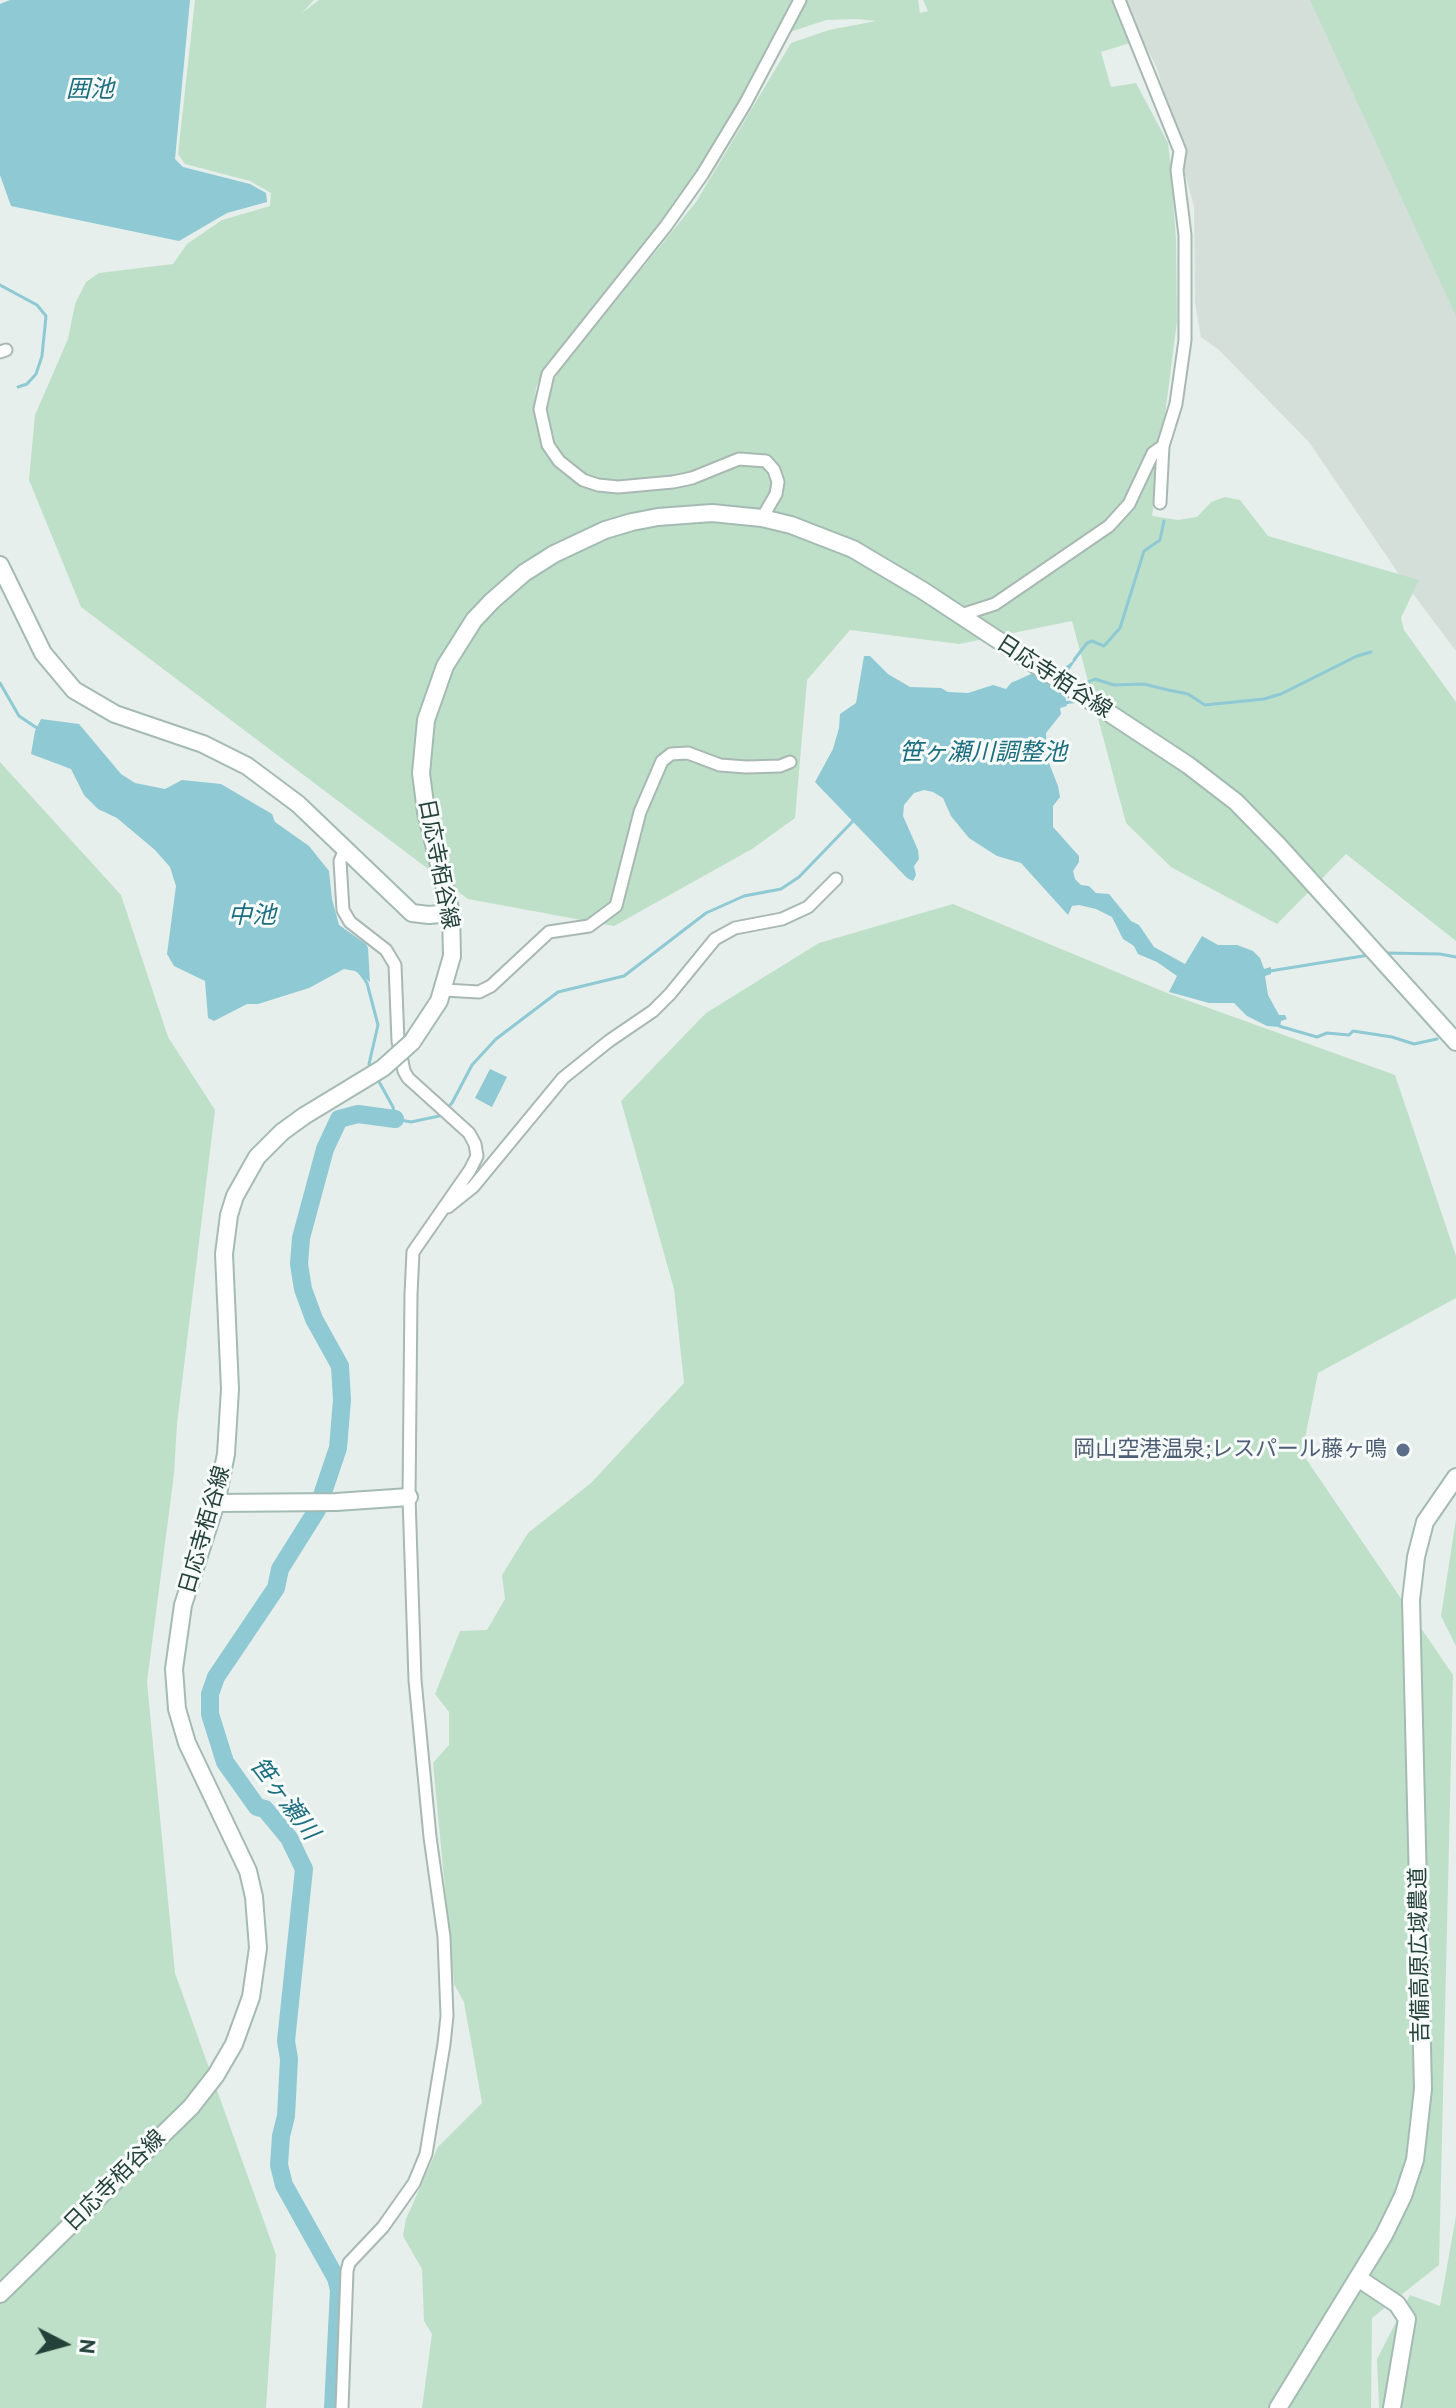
<!DOCTYPE html>
<meta charset="utf-8">
<style>
body{margin:0}
#map{position:relative;width:1456px;height:2408px;overflow:hidden;background:#e6efeb;font-family:"PT Sans",sans-serif}
canvas{display:block}
.north{position:absolute;left:24px;top:2304px;width:80px;height:80px;-webkit-text-stroke:6px #f7fbf9;paint-order:stroke;rotate:96deg;font-size:22px;font-weight:700;line-height:32px;text-align:center;color:#24423a}
.north::after{content:'';display:block;margin:auto;width:28px;height:36px;background:#24423a;clip-path:polygon(50% 0,100% 100%,50% 72%,0 100%)}
</style>
<div id="map">
<canvas width="1456" height="2408"></canvas>
<div class="north">N</div>
</div>
<script>
const ctx = document.querySelector('canvas').getContext('2d');
ctx.lineJoin = 'round';
function paint(path, color) {
  ctx.fillStyle = color;
  ctx.fill(path, 'evenodd');
}
function shape(rows) {
  const path = new Path2D();
  for (const r of rows) {
    path.moveTo(r[0], r[1]);
    for (let i = 2; i < r.length; i += 2) path.lineTo(r[i], r[i + 1]);
  }
  return path;
}
function stroke(path, color, width, dash) {
  ctx.strokeStyle = color;
  ctx.lineWidth = width;
  ctx.lineCap = dash ? 'butt' : 'round';
  ctx.setLineDash(dash || []);
  ctx.stroke(path);
}
function write(font, color, halo, rows, align = 'center') {
  ctx.font = font + ' "PT Sans","Noto Sans JP",sans-serif';
  ctx.lineWidth = 6;
  ctx.setLineDash([]);
  ctx.textBaseline = 'middle';
  ctx.strokeStyle = halo;
  ctx.fillStyle = color;
  for (const [text, x, y, turn = 0] of rows) {
    ctx.save();
    ctx.translate(x, y);
    ctx.rotate((+turn || 0) * Math.PI / 180);
    ctx.textAlign = isNaN(turn) ? turn : align;
    if (halo) ctx.strokeText(text, 0, 0);
    ctx.fillText(text, 0, 0);
    ctx.restore();
  }
}
const built = shape([
 [1122,0,1456,0,1456,651,1407,586,1309,442,1219,350,1201,337,1195,303,1194,207,1157,68]
]);
const green = shape([
 [195,0,314,0,302,13,319,0,918,0,920,13,928,11,923,0,1112,0,1130,43,1101,52,1111,87,1136,83,1168,143,1171,168,1176,240,1177,321,1152,516,1178,520,1197,517,1211,502,1225,497,1240,500,1268,536,1419,580,1401,618,1404,630,1456,702,1456,941,1346,854,1277,924,1171,867,1126,823,1072,621,959,644,850,630,807,680,795,818,752,849,614,926,468,899,81,607,29,480,35,415,68,339,75,304,86,282,99,273,173,264,187,244,222,220,270,206,271,193,250,181,185,164,178,154],
 [856,19,876,21,829,30,791,43,696,202,563,366,534,410,536,388,544,369,674,207,753,79,775,37,826,20],
 [1310,0,1456,0,1456,316],
 [0,762,121,895,168,1037,215,1110,177,1424,174,1474,147,1682,175,1973,276,2255,266,2408,0,2408],
 [953,904,1167,993,1395,1075,1456,1256,1456,1298,1318,1373,1302,1453,1453,1675,1439,2265,1372,2318,1371,2408,422,2408,432,2334,424,2321,422,2269,403,2236,406,2219,438,2147,482,2103,464,2002,454,1984,433,1763,449,1745,449,1712,435,1694,460,1631,487,1630,505,1599,502,1575,528,1533,591,1483,684,1383,674,1289,621,1101,706,1013,819,943],
 [1456,1519,1456,1646,1441,1616],
 [1456,2216,1456,2408,1379,2408,1377,2359,1410,2295,1440,2306]
]);
const water = shape([
 [10,0,190,0,175,159,183,167,250,184,266,193,267,202,227,213,179,241,11,206,0,175,0,4],
 [864,656,870,656,888,674,910,687,941,688,948,692,968,693,993,685,1006,689,1011,683,1031,674,1061,670,1077,658,1066,675,1064,690,1067,706,1060,708,1061,714,1046,733,1047,758,1058,786,1060,797,1053,806,1053,827,1079,856,1079,862,1073,871,1075,879,1081,885,1089,886,1096,893,1109,894,1131,921,1139,925,1154,947,1185,964,1202,936,1218,945,1237,945,1253,951,1260,958,1264,969,1271,967,1271,974,1265,976,1268,995,1279,1015,1285,1015,1287,1019,1281,1021,1280,1027,1267,1026,1247,1016,1234,1003,1209,1003,1169,992,1177,976,1157,962,1138,954,1134,946,1123,939,1112,917,1096,909,1079,905,1072,906,1068,915,1021,863,997,856,969,838,951,816,943,798,933,792,924,790,914,793,904,805,903,816,918,850,919,859,914,866,916,875,913,881,907,878,815,782,833,749,839,728,840,714,856,703],
 [41,719,79,724,121,774,135,783,165,789,182,780,221,784,272,814,275,822,309,846,329,871,332,899,339,925,366,944,368,948,370,982,355,971,344,969,309,988,258,1004,247,1004,214,1021,208,1018,205,981,174,966,167,954,176,886,170,867,155,850,117,818,98,809,84,795,71,769,31,754,35,731],
 [490,1069,507,1077,492,1107,475,1098]
]);
const stream = shape([
 [0,285,37,305,46,316,42,356,36,374,27,384,18,387],
 [1074,660,1087,643,1092,641,1104,646,1120,628,1144,551,1160,540,1164,521],
 [0,683,19,716,37,728],
 [1083,690,1086,683,1095,679,1114,685,1144,684,1168,690,1188,694,1205,705,1264,699,1281,694,1357,656,1371,652],
 [1063,703,1079,701],
 [1384,953,1440,954,1456,957],
 [1270,971,1369,955],
 [360,973,367,983,378,1025,369,1064,371,1068],
 [1279,1026,1317,1037,1327,1033,1349,1035,1353,1031,1392,1037,1414,1044,1437,1039],
 [377,1078,393,1107,395,1119,411,1122,439,1116,452,1103,472,1065,496,1039,558,992,624,976,706,913,744,896,781,889,799,877,854,820]
]);
const river = shape([
 [333,2408,339,2290,336,2278,284,2185,279,2165,281,2136,286,2116,289,2059,286,2041,304,1869,289,1838,265,1809,257,1807,225,1762,210,1714,210,1694,216,1677,276,1588,280,1569,317,1510,338,1448,342,1400,340,1366,314,1319,303,1289,299,1264,301,1238,325,1149,339,1119,358,1114,395,1119]
]);
const street = shape([
 [1119,0,1180,151,1177,170,1185,235,1185,340,1176,404,1163,446,1160,503],
 [0,352,6,350],
 [762,518,776,494,778,482,774,470,766,461,739,459,692,478,673,482,618,487,598,485,583,480,559,461,548,445,540,409,548,374,666,226,702,175,745,104,800,0],
 [961,615,995,604,1109,526,1129,504,1153,453,1163,446],
 [444,990,479,992,491,986,549,932,589,926,616,906,640,812,662,761,671,754,688,753,720,765,746,767,780,766,790,762],
 [448,1207,473,1187,563,1078,609,1041,653,1011,670,994,715,939,735,928,782,919,808,907,836,879],
 [342,2408,347,2271,349,2263,383,2227,414,2183,426,2154,444,2044,447,2016,444,1937,430,1837,415,1680,409,1497,411,1294,413,1252,470,1170,477,1156,475,1144,469,1133,408,1078,404,1071,398,1041,395,965,386,950,350,922,343,910,340,861,345,849]
]);
const secondary = shape([
 [0,565,43,653,74,690,115,714,203,744,247,766,298,804,412,913,429,915,451,913],
 [412,1042,439,1001,452,956,451,913,426,812,421,773,426,720,445,666,474,620,492,601,524,573,554,554,605,530,632,522,658,517,712,513,762,518,791,525,853,549,922,590,1188,765,1236,802,1279,846,1456,1042],
 [216,1503,336,1502,409,1497],
 [1358,2278,1397,2304,1407,2319,1392,2408],
 [0,2294,191,2107,216,2075,234,2044,251,1997,258,1948,254,1897,248,1871,187,1743,177,1709,174,1669,183,1605,216,1503,226,1454,230,1389,224,1254,229,1215,235,1196,257,1157,282,1132,304,1116],
 [1278,2408,1384,2235,1403,2196,1415,2160,1423,2089,1411,1600,1416,1557,1425,1522,1456,1477]
]);
const secondaryBridge = shape([
 [304,1116,383,1068,412,1042]
]);
const markers = [
 [1403,1450,8,"#5c6f8a"]
];
const streetNames = [
 ["日応寺栢谷線",1054,677,33],
 ["日応寺栢谷線",438,864,79],
 ["日応寺栢谷線",205,1530,-74],
 ["吉備高原広域農道",1420,1955,-91],
 ["日応寺栢谷線",115,2181,-45]
];
const serviceNames = [
 ["岡山空港温泉;レスパール藤ヶ鳴",1387,1450]
];
const waterNames = [
 ["囲池",90,90],
 ["笹ヶ瀬川調整池",983,753],
 ["中池",252,916],
 ["笹ヶ瀬川",284,1799,53]
];
paint(built, '#d4dfda');
paint(green, '#bfe0c8');
paint(water, '#8ec9d4');
stroke(stream, '#8ec9d4', 3);
stroke(river, '#8ec9d4', 18);
stroke(street, '#a8b8b2', 15);
stroke(secondary, '#a4bbb3', 20);
stroke(street, '#fff', 11);
stroke(secondary, '#fff', 16);
stroke(secondaryBridge, '#a4bbb3', 20, []);
stroke(secondaryBridge, '#fff', 16);
for (const [x, y, r, color] of markers) {
  const dot = new Path2D();
  dot.arc(x, y, r, 0, 2 * Math.PI);
  ctx.fillStyle = color;
  ctx.fill(dot);
  stroke(dot, '#f7fbf9', 3);
}
write('22px', '#24423a', '#f7fbf9', streetNames);
write('22px', '#4e5e75', '#f7fbf9', serviceNames, 'right');
write('italic 24px', '#1c6f80', '#f7fbf9', waterNames);
</script>
